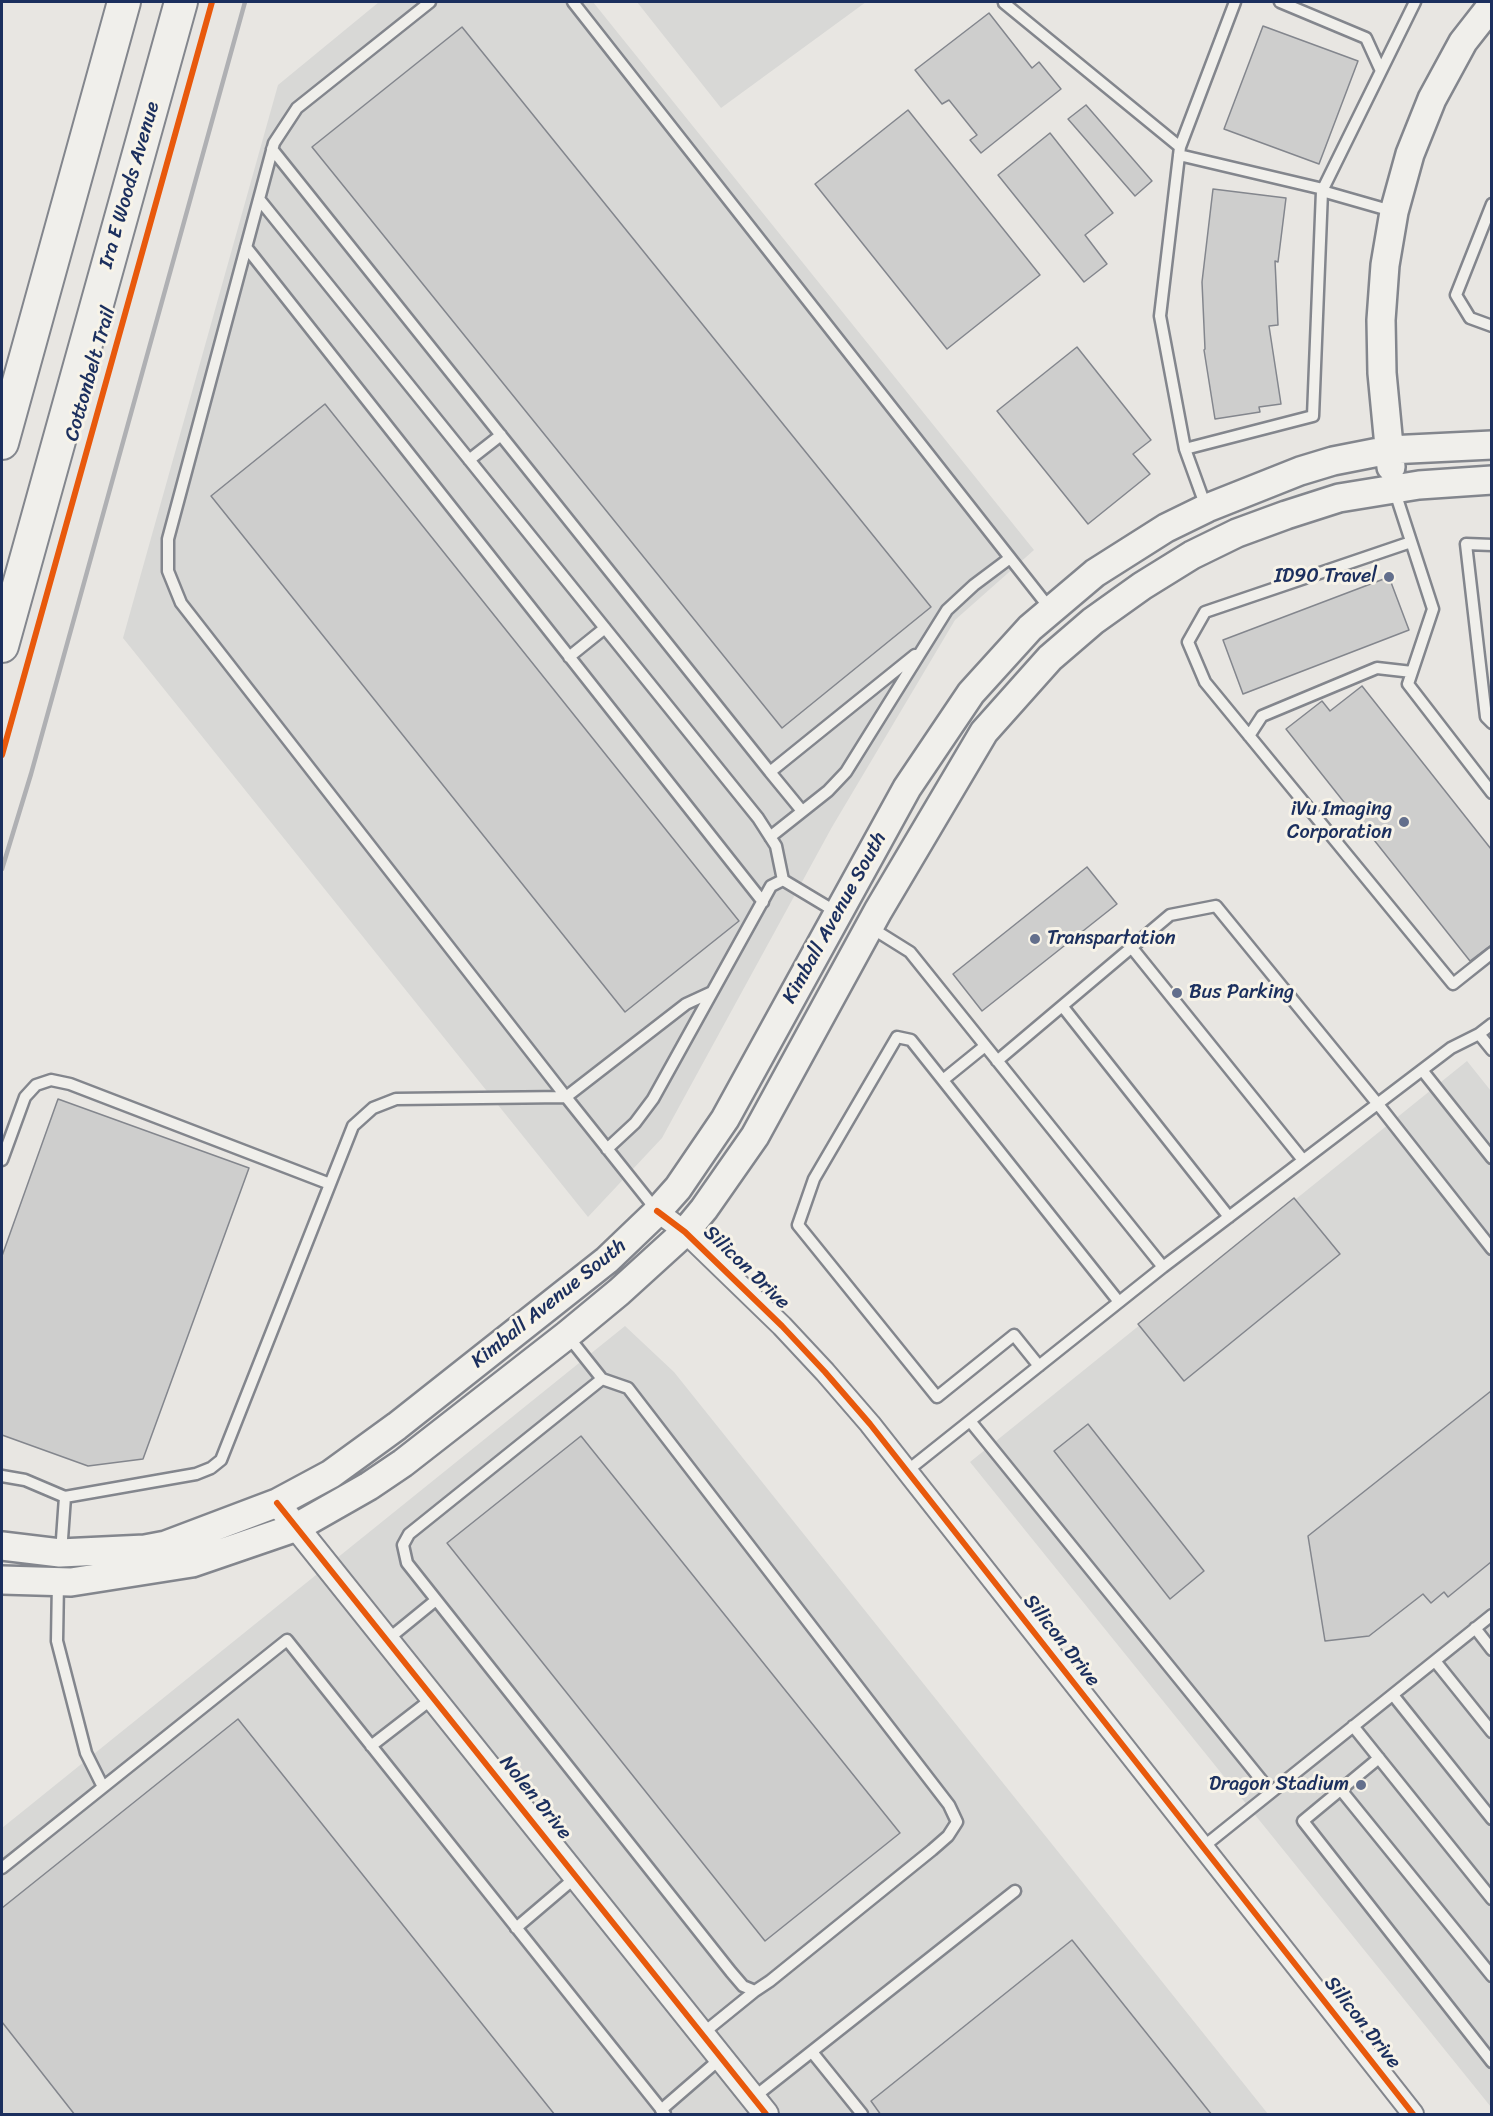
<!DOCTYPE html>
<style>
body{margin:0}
#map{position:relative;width:1493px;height:2116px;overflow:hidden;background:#e8e6e2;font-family:Sriracha,sans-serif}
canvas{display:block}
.frame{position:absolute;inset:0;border:3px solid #1b2f5e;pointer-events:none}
</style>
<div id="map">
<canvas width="1493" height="2116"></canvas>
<div class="frame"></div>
</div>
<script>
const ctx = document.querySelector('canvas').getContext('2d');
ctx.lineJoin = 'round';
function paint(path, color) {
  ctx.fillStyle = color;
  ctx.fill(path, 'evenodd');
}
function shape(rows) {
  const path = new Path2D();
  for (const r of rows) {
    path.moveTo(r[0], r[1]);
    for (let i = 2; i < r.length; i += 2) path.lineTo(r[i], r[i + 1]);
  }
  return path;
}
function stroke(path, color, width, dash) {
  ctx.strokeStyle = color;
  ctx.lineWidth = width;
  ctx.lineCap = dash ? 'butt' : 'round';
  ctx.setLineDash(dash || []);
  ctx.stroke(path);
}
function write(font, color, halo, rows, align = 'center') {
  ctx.font = font + ' Sriracha,sans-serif';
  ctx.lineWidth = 6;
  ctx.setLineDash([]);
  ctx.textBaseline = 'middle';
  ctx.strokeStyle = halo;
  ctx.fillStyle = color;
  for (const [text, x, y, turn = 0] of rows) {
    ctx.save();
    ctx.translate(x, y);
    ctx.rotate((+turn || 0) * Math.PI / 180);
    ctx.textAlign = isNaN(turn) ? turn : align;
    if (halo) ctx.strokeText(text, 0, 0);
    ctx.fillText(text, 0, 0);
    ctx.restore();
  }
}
const built = shape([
 [379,2,593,2,1034,550,955,620,832,827,662,1138,588,1217,123,638,278,85],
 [637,2,866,2,721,108],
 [1467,1061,1491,1091,1491,2107,970,1462],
 [625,1326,674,1372,1268,2114,2,2114,2,1828]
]);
const building = shape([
 [989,13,1032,68,1039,62,1061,89,981,153,970,140,977,135,949,100,942,104,915,70,989,13],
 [1263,26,1358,61,1319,164,1224,129,1263,26],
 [462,27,931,607,782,728,312,147,462,27],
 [1086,105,1152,181,1135,196,1068,119,1086,105],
 [908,110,1040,275,947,349,815,184,908,110],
 [1050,133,1113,213,1085,235,1107,264,1084,282,998,175,1050,133],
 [1213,189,1286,198,1278,262,1275,261,1278,325,1269,326,1281,404,1259,407,1260,412,1215,419,1204,350,1205,349,1202,282,1213,189],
 [1077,347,1151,440,1133,454,1150,474,1088,524,997,411,1077,347],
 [325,404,739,921,625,1012,211,496,325,404],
 [1389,577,1409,630,1243,694,1223,640,1389,577],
 [1362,686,1491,849,1491,945,1470,961,1286,729,1322,701,1330,711,1362,686],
 [1087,867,1117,904,982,1011,953,974,1087,867],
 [58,1099,249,1168,143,1459,88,1466,2,1435,2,1256,58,1099],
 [1294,1198,1340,1254,1184,1381,1138,1324,1294,1198],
 [1491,1391,1491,1562,1448,1597,1444,1592,1431,1603,1423,1594,1369,1636,1325,1641,1308,1536,1491,1391],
 [1088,1424,1204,1571,1170,1599,1054,1451,1088,1424],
 [581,1436,900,1833,765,1941,447,1543,581,1436],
 [238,1719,555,2115,75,2115,2,2022,2,1908,238,1719],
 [1072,1940,1212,2115,881,2115,871,2101,1072,1940]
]);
const service = shape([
 [430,2,297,108,274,143,168,539,168,571,181,603,566,1097,686,1004,712,992],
 [573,2,1051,610],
 [1280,2,1366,38,1381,71],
 [1004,3,1180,147,1160,316,1185,449,1206,507],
 [1180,147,1235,2],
 [272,149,770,772],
 [1179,155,1323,189],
 [259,199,758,818,776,846,783,880],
 [1492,204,1456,295,1470,318,1492,326],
 [1392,211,1322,191,1415,2],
 [246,247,763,902],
 [1185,449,1313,416,1322,191],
 [469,460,501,435],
 [1394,489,1433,609,1408,684,1492,793],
 [1411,542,1205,612,1188,642,1205,682,1453,984,1492,953],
 [1492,545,1466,544,1486,717,1492,723],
 [569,657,605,628],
 [1249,736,1262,716,1377,668,1412,672],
 [802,811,770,772,915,655],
 [770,837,828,791,846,772,947,610,974,585,1010,558],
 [870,927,910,952,1163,1267,907,1471],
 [1132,948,1303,1160],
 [1063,1007,1229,1217],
 [1492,1024,1479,1034,1492,1050],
 [997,1061,1170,915,1216,906,1377,1103,1492,1249],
 [1422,1070,1492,1158],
 [943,1080,985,1046],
 [607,1149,635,1123,653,1099,771,886,783,880,838,913],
 [2,1160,25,1097,36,1085,51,1080,70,1084,330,1184],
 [1163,1267,1451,1048,1479,1034],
 [567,1335,602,1379,409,1534,403,1545,407,1563,731,1972,743,1986,755,1991,770,1981,932,1850,948,1836,957,1822,949,1805,628,1388,602,1379],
 [1039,1366,1014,1335,937,1397,798,1225,814,1179,897,1037,911,1040,1119,1302],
 [970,1421,1271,1792],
 [2,1476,25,1480,65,1497],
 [61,1553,65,1497,196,1474,211,1468,221,1460,353,1126,373,1108,396,1099,566,1097,657,1211],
 [58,1582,57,1641,86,1753,103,1787],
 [1475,1628,1492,1650],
 [387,1640,436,1600],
 [1435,1661,1492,1732],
 [1393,1695,1492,1819],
 [1353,1726,1492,1899],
 [371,1746,433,1698],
 [1379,1758,1303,1821,1492,2062],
 [1341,1790,1492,1976],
 [1203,1847,1492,1615],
 [2,1868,287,1640,665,2114],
 [516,1928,576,1877],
 [702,2034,755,1991],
 [812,2052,862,2114],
 [753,2098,1015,1891],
 [661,2110,721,2058]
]);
const minor = shape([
 [657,1211,685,1232,782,1326,825,1372,870,1424,1413,2114]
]);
const tertiary = shape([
 [277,1503,766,2114]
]);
const secondary = shape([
 [1391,467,1382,373,1381,320,1385,265,1394,212,1410,154,1432,99,1463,42,1492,5],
 [2,1546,60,1553,145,1549,166,1545,277,1503,331,1474,397,1426,607,1260,654,1215,678,1188,725,1119,907,788,971,693,1030,628,1095,573,1166,528,1207,508,1300,471,1333,461,1389,450,1492,445],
 [2,1580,71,1582,192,1563,297,1527,369,1486,403,1463,567,1335,619,1292,685,1232,704,1209,755,1136,878,911,984,732,1050,658,1093,621,1142,586,1192,555,1237,533,1286,515,1339,498,1419,485,1492,480]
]);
const primary = shape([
 [2,443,124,2],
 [2,646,181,2]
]);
const rail = shape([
 [2,869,31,774,245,2]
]);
const cycleway = shape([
 [2,755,212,2],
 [657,1211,685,1232,782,1326,825,1372,870,1424,1413,2114],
 [277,1503,766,2114]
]);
const markers = [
 [1389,577,6,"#636f8c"],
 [1404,822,6,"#636f8c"],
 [1035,939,6,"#636f8c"],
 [1177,993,6,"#636f8c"],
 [1361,1785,6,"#636f8c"]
];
const streetNames = [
 ["Ira E Woods Avenue",130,185,-74],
 ["Cottonbelt Trail",91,374,-74],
 ["Kimball Avenue South",835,918,-61],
 ["Silicon Drive",746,1268,44],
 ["Kimball Avenue South",549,1304,-39],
 ["Silicon Drive",1061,1641,52],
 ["Nolen Drive",535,1798,51],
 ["Silicon Drive",1362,2023,52]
];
const poiNames = [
 ["ID90 Travel",1377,577],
 ["iVu Imaging",1392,810],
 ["Corporation",1392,833],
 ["Transpartation",1047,939,"left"],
 ["Bus Parking",1189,993,"left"],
 ["Dragon Stadium",1349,1785]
];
paint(built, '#d8d8d6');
paint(building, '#cececd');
stroke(building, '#83868d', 1.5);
stroke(service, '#83868d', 15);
stroke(minor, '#83868d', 24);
stroke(tertiary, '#83868d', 28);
stroke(secondary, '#83868d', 32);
stroke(primary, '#83868d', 36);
stroke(service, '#f0efeb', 10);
stroke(minor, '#f0efeb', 20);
stroke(tertiary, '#f0efeb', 24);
stroke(secondary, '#f0efeb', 27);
stroke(primary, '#f0efeb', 32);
stroke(rail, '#afb0b3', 4.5);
stroke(cycleway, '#e8590c', 6);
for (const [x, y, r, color] of markers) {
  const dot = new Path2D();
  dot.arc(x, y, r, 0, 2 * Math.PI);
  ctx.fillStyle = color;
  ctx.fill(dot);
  stroke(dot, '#f7f3e8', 2);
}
write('20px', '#1b2f5e', '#f7f3e8', streetNames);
write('20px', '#1b2f5e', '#f7f3e8', poiNames, 'right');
</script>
